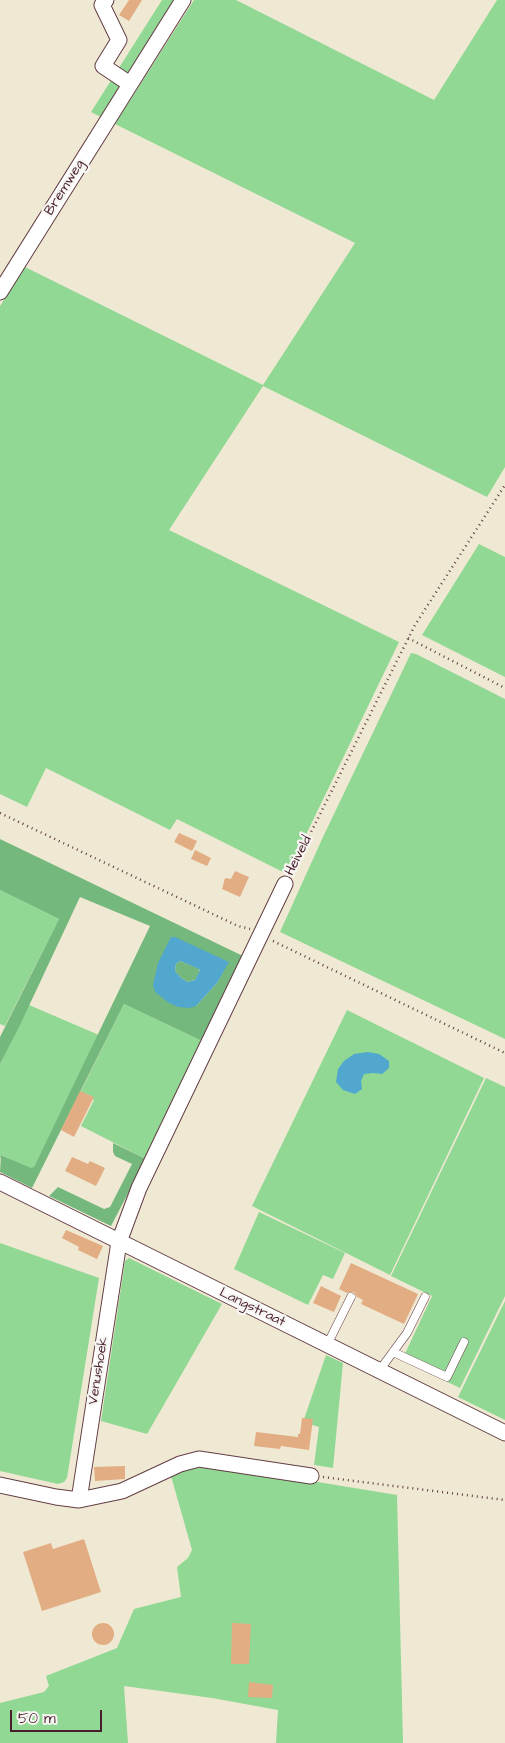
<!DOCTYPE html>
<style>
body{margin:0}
#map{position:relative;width:505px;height:1743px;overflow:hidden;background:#efe9d3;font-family:"Architects Daughter",sans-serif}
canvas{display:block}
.scale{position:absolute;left:10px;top:1710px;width:92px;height:22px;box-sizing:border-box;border:2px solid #4a1f2b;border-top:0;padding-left:6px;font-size:15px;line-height:18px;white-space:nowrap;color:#4a1f2b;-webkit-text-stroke:4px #f6f6f2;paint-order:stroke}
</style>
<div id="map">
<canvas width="505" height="1743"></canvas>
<div class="scale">50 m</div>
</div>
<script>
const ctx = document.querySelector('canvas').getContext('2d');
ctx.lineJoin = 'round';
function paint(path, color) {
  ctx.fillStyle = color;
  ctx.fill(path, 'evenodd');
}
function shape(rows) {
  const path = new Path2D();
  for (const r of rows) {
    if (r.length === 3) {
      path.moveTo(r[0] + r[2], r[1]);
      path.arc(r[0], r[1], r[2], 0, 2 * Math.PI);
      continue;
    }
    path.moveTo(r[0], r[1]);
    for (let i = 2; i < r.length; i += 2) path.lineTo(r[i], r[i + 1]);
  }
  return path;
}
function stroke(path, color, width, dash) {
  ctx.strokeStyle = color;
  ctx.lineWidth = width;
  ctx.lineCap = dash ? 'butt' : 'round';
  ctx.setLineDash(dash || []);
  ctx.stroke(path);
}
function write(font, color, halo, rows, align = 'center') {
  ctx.font = font + ' "Architects Daughter",sans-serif';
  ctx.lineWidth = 4.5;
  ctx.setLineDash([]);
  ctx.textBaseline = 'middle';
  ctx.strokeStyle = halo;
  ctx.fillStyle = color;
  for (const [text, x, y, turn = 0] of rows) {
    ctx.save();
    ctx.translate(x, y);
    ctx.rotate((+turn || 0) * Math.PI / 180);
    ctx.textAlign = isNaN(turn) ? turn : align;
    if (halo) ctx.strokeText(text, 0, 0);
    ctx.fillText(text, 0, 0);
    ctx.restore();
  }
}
const green = shape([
 [162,0,176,0,101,117,91,112],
 [194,0,236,0,434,100,497,0,505,0,505,467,487,497,263,386,169,530,399,642,287,874,177,819,170,830,46,768,27,807,0,794,0,306,25,267,263,385,355,243,115,124],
 [479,544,505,557,505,677,422,635],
 [411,653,416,654,505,699,505,1039,280,932,323,837],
 [0,890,59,919,5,1026,0,1024],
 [124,1004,202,1041,146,1159,81,1126,94,1100,80,1093],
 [29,1005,99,1035,34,1167,31,1169,2,1155,0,1159,0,1064],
 [347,1010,484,1078,390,1275,252,1206],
 [486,1078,505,1087,505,1296,460,1388,402,1360,432,1296,391,1276],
 [259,1212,345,1253,333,1279,323,1275,308,1305,234,1269],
 [0,1243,99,1278,67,1478,64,1482,58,1484,0,1471],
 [129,1258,222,1304,147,1434,101,1421,125,1261],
 [505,1301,505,1420,458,1397],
 [326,1355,343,1363,333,1468,314,1465,319,1427,303,1422],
 [207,1467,287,1477,397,1495,403,1743,276,1743,278,1710,212,1698,124,1686,128,1743,0,1743,0,1703,44,1692,49,1686,46,1676,117,1648,134,1609,181,1597,177,1567,188,1558,192,1550,171,1476,185,1470]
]);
const forest = shape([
 [0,839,243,956,202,1041,124,1004,32,1188,0,1172,1,1155,31,1168,34,1167,150,926,80,897,20,1025,0,1064,0,1037,59,919,0,890],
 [206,953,228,962,217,983,196,1006,158,963],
 [180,961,198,968,200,971,195,980,188,982,181,978,175,971,176,964],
 [113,1143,146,1159,111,1226,49,1196,58,1187,104,1209,110,1207,132,1164,115,1156,113,1152]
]);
const water = shape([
 [171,937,175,937,229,962,217,983,196,1006,189,1008,178,1007,169,1003,155,992,153,985,158,963],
 [180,961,197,968,200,970,195,980,188,982,181,978,175,971,176,964],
 [368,1052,379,1054,389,1061,389,1068,382,1074,373,1073,364,1074,361,1081,362,1089,355,1094,343,1090,336,1082,338,1069,344,1061,354,1054]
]);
const building = shape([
 [129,0,142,0,129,21,119,15],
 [179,833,197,841,192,851,174,842],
 [195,850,211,858,207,866,191,859],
 [235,871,249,877,240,897,222,889,225,878,231,879],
 [80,1091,94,1097,74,1137,61,1130],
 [72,1157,88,1164,90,1161,105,1168,96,1186,65,1171],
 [66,1230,103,1246,97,1259,78,1250,79,1247,62,1238],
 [351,1263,418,1294,404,1324,361,1304,363,1300,357,1297,354,1292,347,1293,339,1289],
 [321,1286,341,1296,334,1312,313,1303],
 [302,1418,313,1419,309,1450,281,1446,280,1449,254,1446,256,1432,298,1437,298,1434,300,1434],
 [125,1466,125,1479,95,1481,94,1467],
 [84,1539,101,1592,42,1611,23,1552,51,1543,53,1549],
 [103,1634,11],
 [232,1623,251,1624,249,1664,231,1664],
 [249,1682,273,1685,272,1698,248,1697]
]);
const path = shape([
 [408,638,505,688],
 [0,813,238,926,250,929],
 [291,872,415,625,505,485],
 [273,941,505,1053],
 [323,1477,505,1500]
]);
const service = shape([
 [327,1345,351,1297],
 [393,1352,447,1377,464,1342],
 [379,1371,407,1333,425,1297]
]);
const minor = shape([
 [106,0,102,5,119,40,103,66,130,84],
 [0,292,183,0],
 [0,1182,505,1433],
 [0,1485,56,1497,79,1500,122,1491,180,1464,199,1459,311,1476],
 [79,1500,119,1242,139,1188,285,884]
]);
const streetNames = [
 ["Bremweg",65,188,-58],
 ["Heiveld",299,856,-63],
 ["Langstraat",252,1308,26],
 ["Venushoek",99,1371,-81]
];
paint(green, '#90d893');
paint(forest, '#74b87d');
paint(water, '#52a7ce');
paint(building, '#e2ad82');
stroke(service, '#633d44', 9);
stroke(minor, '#633d44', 17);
stroke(path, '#633d44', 2.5, [1, 4]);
stroke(service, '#fff', 8);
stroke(minor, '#fff', 15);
write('14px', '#4a1f2b', '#f6f6f2', streetNames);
</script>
